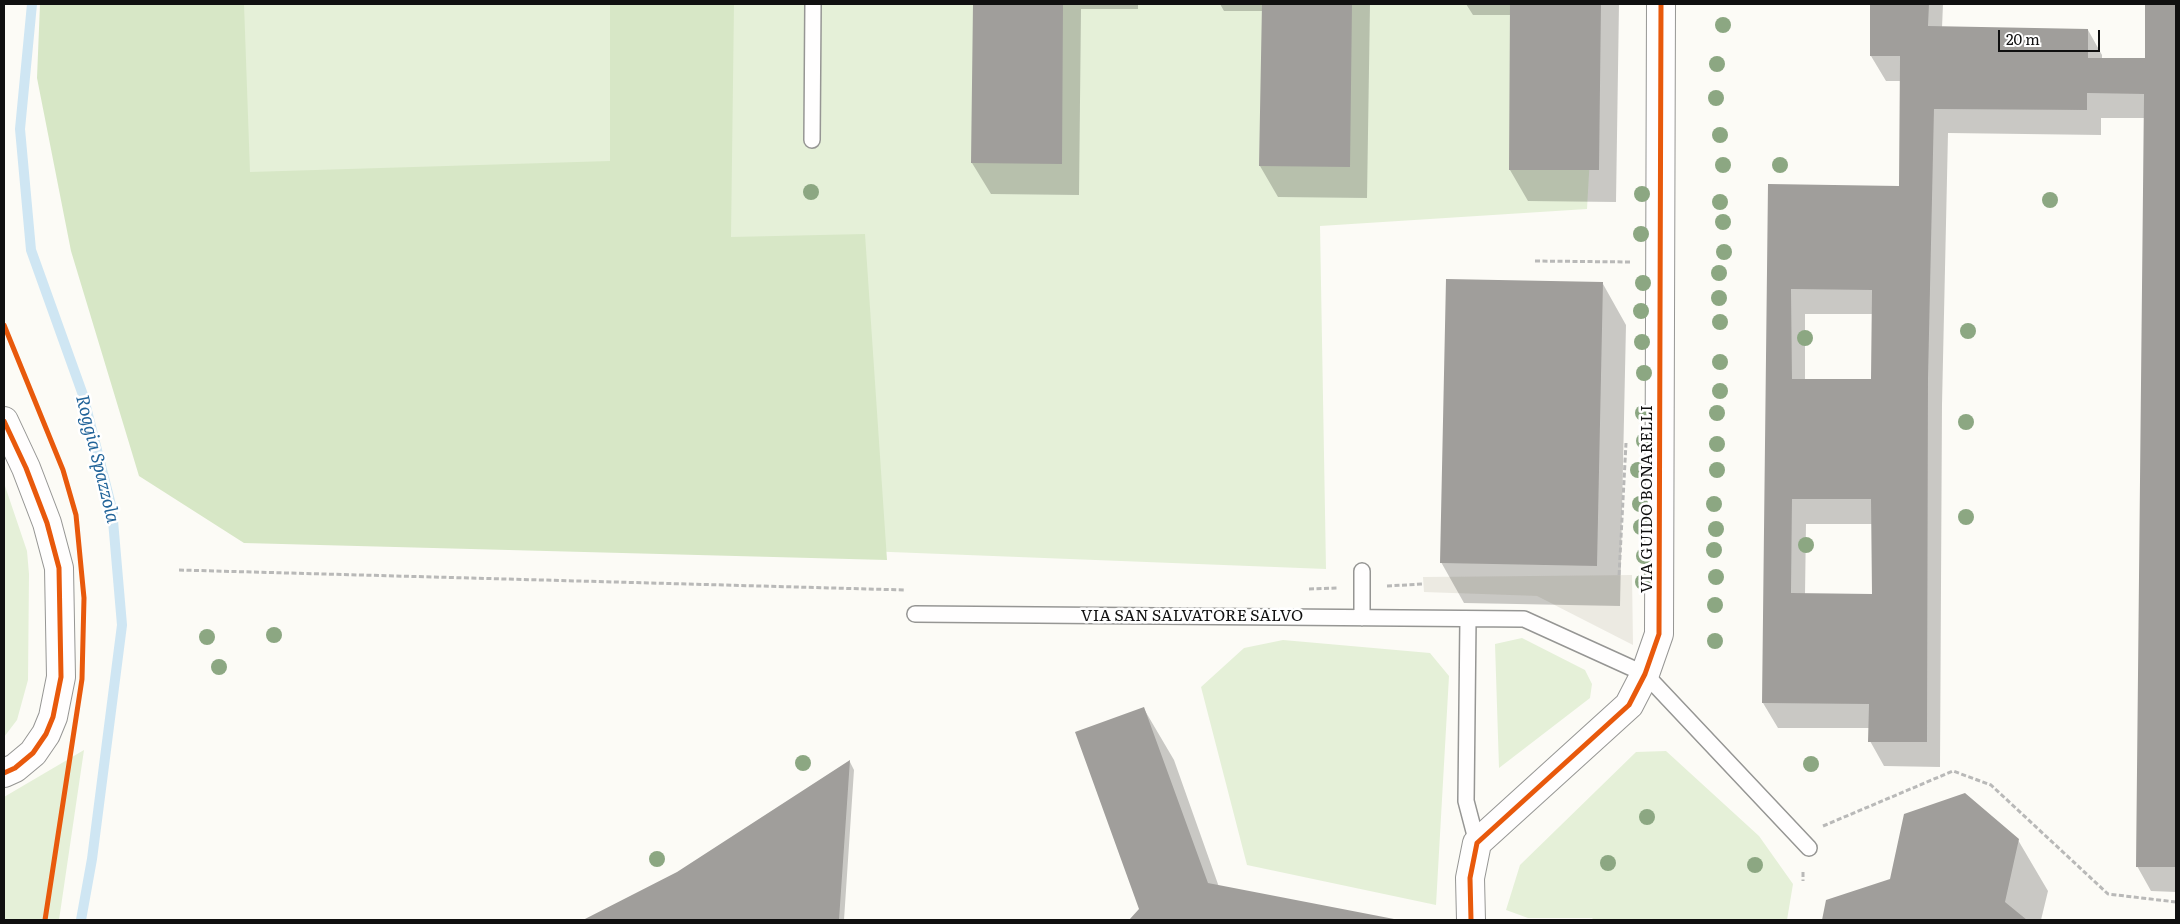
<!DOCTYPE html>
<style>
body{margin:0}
#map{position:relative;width:2180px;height:924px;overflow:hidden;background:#fcfbf6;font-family:Literata,serif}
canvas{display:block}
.frame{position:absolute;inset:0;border:5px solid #101010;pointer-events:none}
.scale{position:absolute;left:1998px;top:30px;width:102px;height:22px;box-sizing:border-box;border:2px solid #101010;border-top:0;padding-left:6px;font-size:15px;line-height:18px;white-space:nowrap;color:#101010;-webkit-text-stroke:4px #fff;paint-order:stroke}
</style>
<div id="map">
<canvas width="2180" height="924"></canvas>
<div class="frame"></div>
<div class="scale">20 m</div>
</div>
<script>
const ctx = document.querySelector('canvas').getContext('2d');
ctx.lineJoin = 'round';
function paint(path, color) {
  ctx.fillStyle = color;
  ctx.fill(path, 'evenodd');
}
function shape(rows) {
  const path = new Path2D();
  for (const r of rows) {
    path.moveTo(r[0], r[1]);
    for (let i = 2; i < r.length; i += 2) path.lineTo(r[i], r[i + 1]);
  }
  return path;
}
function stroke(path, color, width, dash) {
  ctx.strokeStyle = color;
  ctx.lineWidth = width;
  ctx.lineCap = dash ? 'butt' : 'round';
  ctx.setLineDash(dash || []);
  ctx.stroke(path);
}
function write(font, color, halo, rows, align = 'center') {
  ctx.font = font + ' Literata,serif';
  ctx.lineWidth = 5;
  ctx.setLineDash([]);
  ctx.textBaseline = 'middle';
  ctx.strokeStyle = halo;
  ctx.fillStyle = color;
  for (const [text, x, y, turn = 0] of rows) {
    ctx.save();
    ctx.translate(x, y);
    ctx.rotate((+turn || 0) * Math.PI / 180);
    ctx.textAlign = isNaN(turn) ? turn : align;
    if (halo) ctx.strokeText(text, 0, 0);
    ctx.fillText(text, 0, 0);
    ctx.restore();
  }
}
const green = shape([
 [72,4,1599,4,1587,209,1320,226,1326,569,455,535],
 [4,483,27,551,29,574,28,680,17,720,4,737],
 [1522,638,1585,670,1592,684,1590,698,1499,768,1495,644],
 [1283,640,1430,653,1449,676,1436,905,1247,865,1201,687,1244,648],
 [84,750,59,920,4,920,4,797],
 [1636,752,1666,751,1759,836,1793,884,1787,920,1594,920,1592,918,1528,918,1506,910,1520,865]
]);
const forest = shape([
 [40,4,244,4,250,172,610,161,610,4,734,4,731,237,865,234,887,560,244,543,139,476,71,251,37,78]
]);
const plaza = shape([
 [1632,575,1633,645,1537,596,1424,592,1423,577]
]);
const shadow = shape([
 [974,4,1138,4,1138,9,1081,9,1079,195,991,194,972,163],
 [1220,4,1370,4,1367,198,1278,197,1260,166,1263,11,1224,11],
 [1466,4,1619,4,1616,202,1528,201,1510,170,1511,15,1473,15],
 [1871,4,1943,4,1942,28,2088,30,2102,55,2102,59,2146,60,2146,4,2176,4,2176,892,2151,891,2137,866,2145,118,2101,118,2101,135,1948,133,1942,405,1940,767,1884,766,1870,741,1870,728,1778,728,1763,703,1770,186,1900,187,1901,81,1886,81,1871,56],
 [1805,314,1873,314,1873,380,1805,381],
 [1806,524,1873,524,1873,595,1805,595],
 [1603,284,1626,325,1620,606,1464,603,1441,562],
 [1144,709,1174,760,1219,887,1394,920,1130,920,1140,909],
 [850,762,854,770,844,920,586,920,678,873],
 [2018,840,2048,891,2041,920,1824,920,1827,901]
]);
const stream = shape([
 [32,4,20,129,31,250,83,395,112,509,122,625,92,859,81,920]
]);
const building = shape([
 [973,4,1063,4,1062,164,971,163],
 [1262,4,1352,4,1350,167,1259,166],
 [1510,4,1601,4,1599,170,1509,170],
 [1870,4,1929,4,1928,26,2088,29,2088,58,2145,58,2145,4,2176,4,2176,867,2136,867,2144,94,2087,93,2087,110,1934,109,1928,379,1927,742,1868,742,1869,704,1762,703,1768,184,1899,186,1900,56,1870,56],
 [1791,289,1872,290,1871,379,1792,379],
 [1792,499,1871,499,1872,594,1791,593],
 [1446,279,1603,282,1597,566,1440,563],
 [1144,707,1208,883,1394,919,1394,920,1129,920,1139,909,1075,732],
 [850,760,839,920,583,920,677,872],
 [1965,793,2019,839,2005,902,2027,920,1822,920,1826,900,1890,879,1904,814]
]);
const path = shape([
 [1535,261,1630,262],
 [179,570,905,590],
 [1619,575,1626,443],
 [1387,586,1423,584],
 [1309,589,1338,588],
 [1823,826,1953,771,1991,785,2108,894,2176,902],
 [1803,872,1803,881]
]);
const lane = shape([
 [812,140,813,4],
 [915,614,1524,619,1645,674,1809,848],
 [1362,618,1362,571],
 [1468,619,1466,801,1477,843]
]);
const street = shape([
 [4,421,26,468,47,523,59,568,61,677,53,717,46,734,33,753,15,768,4,773],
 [1471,920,1470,878,1477,843,1629,705,1645,674,1659,634,1661,4]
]);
const cycleway = shape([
 [4,325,63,470,76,515,84,598,82,679,45,920],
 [4,421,26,468,47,523,59,568,61,677,53,717,46,734,33,753,15,768,4,773],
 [1471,920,1470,878,1477,843,1629,705,1645,674,1659,634,1661,4]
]);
const trees = [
 [1723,25],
 [1717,64],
 [1716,98],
 [1720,135],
 [1723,165],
 [1780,165],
 [811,192],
 [1642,194],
 [2050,200],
 [1720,202],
 [1723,222],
 [1641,234],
 [1724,252],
 [1719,273],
 [1643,283],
 [1719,298],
 [1641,311],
 [1720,322],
 [1968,331],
 [1805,338],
 [1642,342],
 [1720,362],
 [1644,373],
 [1720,391],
 [1643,413],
 [1717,413],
 [1966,422],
 [1644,441],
 [1717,444],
 [1638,470],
 [1717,470],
 [1640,504],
 [1714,504],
 [1966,517],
 [1641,527],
 [1716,529],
 [1806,545],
 [1714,550],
 [1644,556],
 [1716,577],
 [1643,582],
 [1715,605],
 [274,635],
 [207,637],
 [1715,641],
 [219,667],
 [803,763],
 [1811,764],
 [1647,817],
 [657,859],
 [1608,863],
 [1755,865]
];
const streetNames = [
 ["VIA GUIDO BONARELLI",1647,499,-90],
 ["VIA SAN SALVATORE SALVO",1192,616]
];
const waterNames = [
 ["Roggia Spazzola",97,459,76]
];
paint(green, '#e5f0d8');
paint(forest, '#d7e7c6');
paint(plaza, '#eceae2');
paint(shadow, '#0003');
stroke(stream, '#cfe6f3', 10);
paint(building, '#a09e9b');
stroke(lane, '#969694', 18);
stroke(street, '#969694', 30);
stroke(path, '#b9b9b8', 3, [5, 2.5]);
stroke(lane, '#fffefe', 15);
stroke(street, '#fffefe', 28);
stroke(cycleway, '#e8590c', 5);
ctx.fillStyle = '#8ca782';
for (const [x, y] of trees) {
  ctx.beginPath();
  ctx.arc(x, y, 8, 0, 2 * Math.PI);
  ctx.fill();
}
write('16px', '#101010', '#fff', streetNames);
write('italic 18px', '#226499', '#fff', waterNames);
</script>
